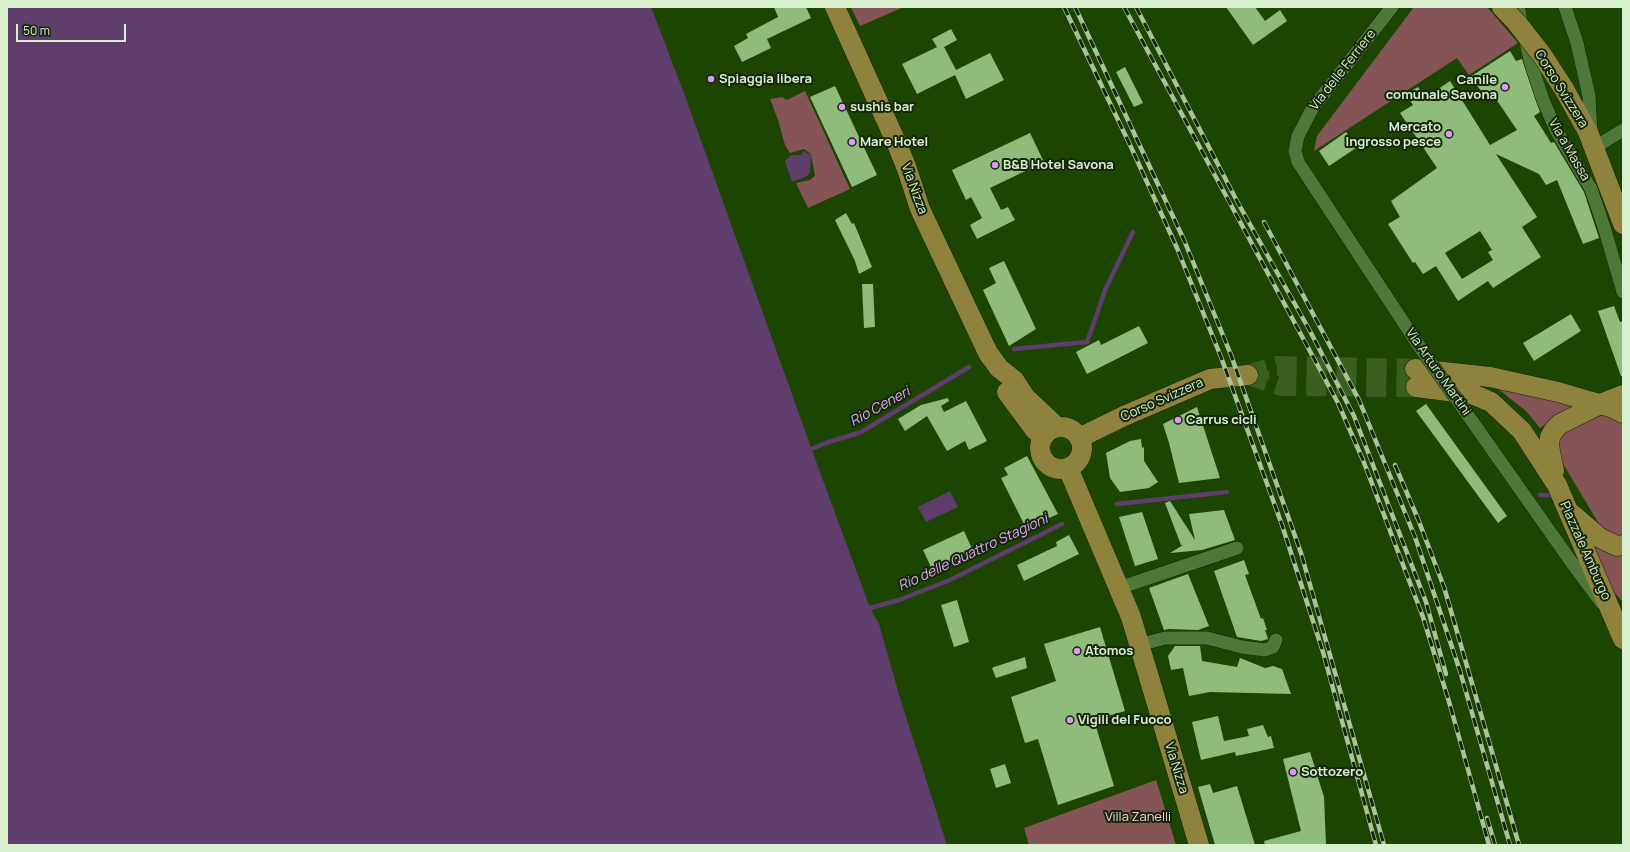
<!DOCTYPE html>
<style>
body{margin:0}
#map{position:relative;width:1630px;height:852px;overflow:hidden;background:#1d4502;font-family:Manrope,sans-serif}
canvas{display:block}
.frame{position:absolute;inset:0;border:8px solid #d8f0ce;pointer-events:none}
.scale{position:absolute;left:16px;top:24px;width:110px;height:18px;box-sizing:border-box;border:2px solid #d8f0ce;border-top:0;padding-left:5px;font-size:12px;line-height:14px;white-space:nowrap;color:#d8f0ce;-webkit-text-stroke:3px #15260c;paint-order:stroke}
</style>
<div id="map">
<canvas width="1630" height="852"></canvas>
<div class="frame"></div>
<div class="scale">50 m</div>
</div>
<script>
const ctx = document.querySelector('canvas').getContext('2d');
ctx.lineJoin = 'round';
function paint(path, color) {
  ctx.fillStyle = color;
  ctx.fill(path, 'evenodd');
}
function shape(rows) {
  const path = new Path2D();
  for (const r of rows) {
    if (r.length === 3) {
      path.moveTo(r[0] + r[2], r[1]);
      path.arc(r[0], r[1], r[2], 0, 2 * Math.PI);
      continue;
    }
    path.moveTo(r[0], r[1]);
    for (let i = 2; i < r.length; i += 2) path.lineTo(r[i], r[i + 1]);
  }
  return path;
}
function stroke(path, color, width, dash) {
  ctx.strokeStyle = color;
  ctx.lineWidth = width;
  ctx.lineCap = dash ? 'butt' : 'round';
  ctx.setLineDash(dash || []);
  ctx.stroke(path);
}
function write(font, color, halo, rows, align = 'center') {
  ctx.font = font + ' Manrope,sans-serif';
  ctx.lineWidth = 4;
  ctx.setLineDash([]);
  ctx.textBaseline = 'middle';
  ctx.strokeStyle = halo;
  ctx.fillStyle = color;
  for (const [text, x, y, turn = 0] of rows) {
    ctx.save();
    ctx.translate(x, y);
    ctx.rotate((+turn || 0) * Math.PI / 180);
    ctx.textAlign = isNaN(turn) ? turn : align;
    if (halo) ctx.strokeText(text, 0, 0);
    ctx.fillText(text, 0, 0);
    ctx.restore();
  }
}
const green = shape([
 [851,7,904,7,860,26],
 [1414,7,1487,7,1518,43,1469,75,1457,58,1314,151,1317,136],
 [805,91,850,189,808,208,796,183,810,180,815,176,811,154,804,149,790,153,785,145,778,120,770,99,782,97,787,100],
 [1498,389,1574,405,1540,428,1526,411],
 [1605,414,1623,420,1623,539,1602,529,1559,457,1559,436,1563,429],
 [1588,539,1623,554,1623,602,1611,589],
 [1156,780,1176,845,1029,845,1024,828]
]);
const water = shape([
 [7,7,651,7,684,93,817,464,870,608,879,624,900,698,947,845,7,845],
 [803,151,811,155,810,173,807,176,792,182,785,161,791,155,801,155],
 [950,491,958,507,926,522,918,507]
]);
const stream = shape([
 [1014,349,1087,342,1106,288,1133,232],
 [806,451,826,443,861,432,969,367],
 [1540,495,1549,495],
 [1117,504,1227,492],
 [870,608,899,600,950,580,1062,524]
]);
const building = shape([
 [774,7,806,7,811,18,767,39,771,48,742,62,734,46,748,38,746,34,778,17],
 [1226,7,1255,7,1265,21,1280,10,1287,21,1253,45],
 [951,29,957,40,944,47,956,70,990,53,1004,80,966,99,955,75,917,94,902,64,937,47,932,39],
 [1510,51,1516,61,1522,59,1540,112,1534,116,1551,143,1554,142,1584,192,1599,238,1583,244,1557,180,1546,185,1539,174,1496,154,1537,217,1522,227,1541,257,1493,288,1488,281,1458,301,1436,266,1423,274,1415,262,1413,263,1388,224,1400,217,1391,201,1437,168,1400,113,1413,105,1406,94,1418,87,1425,98,1450,81,1490,145,1517,130,1494,96,1487,98,1470,77],
 [1480,231,1492,250,1488,252,1493,260,1462,279,1445,253],
 [1125,67,1143,103,1134,107,1116,72],
 [835,86,877,175,852,187,810,97],
 [1346,132,1356,148,1329,166,1319,151],
 [1030,133,1044,162,990,188,1001,210,1008,207,1015,220,977,239,970,225,982,218,971,197,966,200,952,170],
 [846,213,852,224,854,223,872,267,859,274,855,261,835,220],
 [1004,261,1036,329,1009,346,983,290,996,283,989,268],
 [862,284,873,284,875,327,864,328],
 [1614,306,1620,322,1623,321,1623,376,1621,376,1598,311],
 [1571,314,1581,331,1534,361,1523,343],
 [1139,326,1148,343,1087,374,1076,352,1099,340,1101,345],
 [948,398,949,401,941,406,944,412,966,401,987,441,969,450,965,441,947,451,927,416,905,431,898,419,921,405],
 [1426,404,1507,516,1498,523,1416,411],
 [1197,407,1220,478,1179,483,1169,443,1163,424],
 [1141,439,1142,448,1144,447,1144,461,1158,482,1149,488,1120,492,1110,478,1106,453,1130,441],
 [1027,456,1058,514,1026,528,1001,478,1008,475,1004,468],
 [1170,501,1195,540,1189,514,1224,510,1235,540,1202,550,1170,553,1183,545,1181,545,1165,503],
 [1142,512,1158,559,1135,566,1119,517],
 [964,531,973,551,941,566,941,572,930,572,930,565,923,550],
 [1069,535,1079,554,1024,581,1017,565,1057,546,1056,542],
 [1244,560,1249,574,1245,575,1261,619,1263,618,1267,630,1265,630,1268,639,1261,641,1237,637,1214,571],
 [1188,574,1209,626,1198,630,1169,629,1164,630,1149,588],
 [957,600,969,642,954,647,941,605],
 [1100,627,1125,711,1094,720,1114,786,1058,805,1038,739,1025,743,1011,697,1056,681,1044,644],
 [1175,646,1200,646,1202,661,1237,667,1240,658,1265,668,1273,666,1282,669,1291,694,1210,692,1189,696,1183,668,1171,670,1168,656],
 [1025,657,1027,668,996,678,992,668,994,667],
 [1218,716,1224,741,1249,736,1247,729,1263,725,1268,737,1271,736,1274,748,1236,756,1235,752,1201,760,1192,722],
 [1310,752,1324,797,1326,845,1265,845,1264,841,1301,831,1283,759],
 [1005,764,1011,783,996,788,990,769],
 [1210,784,1213,793,1237,786,1255,845,1215,845,1198,787]
]);
const primaryTunnel = shape([
 [1248,375,1282,386,1416,387],
 [1248,375,1277,366,1415,369]
]);
const street = shape([
 [1392,7,1312,109,1298,136,1295,151,1298,162,1417,343],
 [1518,7,1531,64,1543,100,1556,130,1591,189,1604,227,1623,292],
 [1565,7,1577,43,1589,96,1591,134],
 [1594,148,1623,130],
 [1572,563,1601,602],
 [1119,588,1237,548],
 [1139,645,1165,638,1207,638,1242,647,1265,650,1273,647,1276,640]
]);
const primary = shape([
 [835,7,897,144,907,169,920,209,988,353,999,368,1014,380,1025,397,1057,427],
 [1564,89,1588,132,1623,224],
 [1415,369,1490,377,1558,392,1613,408,1623,413],
 [1416,387,1472,394,1491,402,1522,431,1557,485,1623,639],
 [1007,392,1035,430,1043,436],
 [1061,448,21],
 [1079,438,1124,416,1210,379,1248,375],
 [1068,468,1131,617,1199,845],
 [1554,471,1549,446,1550,437,1554,430,1560,424,1600,404,1623,395],
 [1572,514,1600,538,1617,546,1623,545]
]);
const rail = shape([
 [1064,7,1131,147,1177,248,1221,357,1282,525,1323,652,1376,845],
 [1075,7,1184,240,1231,355,1301,553,1384,845],
 [1124,7,1338,403,1363,460,1423,617,1450,705,1489,845],
 [1136,7,1238,203,1310,331,1354,416,1426,602,1446,674],
 [1264,222,1359,400,1415,537,1460,671,1510,845],
 [1395,465,1418,519,1444,587,1519,845],
 [1487,818,1495,845]
]);
const streetBridge = shape([
 [1417,343,1572,563]
]);
const primaryBridge = shape([
 [1502,7,1517,23,1542,55,1564,89]
]);
const markers = [
 [711,79,4,"#db99f5"],
 [1505,87,4,"#db99f5"],
 [842,107,4,"#db99f5"],
 [1449,134,4,"#db99f5"],
 [852,142,4,"#db99f5"],
 [995,165,4,"#db99f5"],
 [1178,420,4,"#db99f5"],
 [1077,651,4,"#db99f5"],
 [1070,720,4,"#db99f5"],
 [1293,772,4,"#db99f5"]
];
const streetNames = [
 ["Via delle Ferriere",1343,70,-52],
 ["Corso Svizzera",1561,89,58],
 ["Via a Massa",1569,150,60],
 ["Via Nizza",914,189,70],
 ["Via Arturo Martini",1438,372,55],
 ["Corso Svizzera",1162,400,-24],
 ["Piazzale Amburgo",1585,551,66],
 ["Via Nizza",1176,768,73]
];
const poiNames = [
 ["Spiaggia libera",719,79],
 ["Canile",1497,80,"right"],
 ["comunale Savona",1497,95,"right"],
 ["sushis bar",850,107],
 ["Mercato",1441,127,"right"],
 ["Ingrosso pesce",1441,142,"right"],
 ["Mare Hotel",860,142],
 ["B&B Hotel Savona",1003,165],
 ["Carrus cicli",1186,420],
 ["Atomos",1085,651],
 ["Vigili del Fuoco",1078,720],
 ["Sottozero",1301,772]
];
const parkNames = [
 ["Villa Zanelli",1138,817]
];
const waterNames = [
 ["Rio Ceneri",880,407,-29],
 ["Rio delle Quattro Stagioni",973,553,-25]
];
paint(green, '#845457');
paint(water, '#5f3d6c');
stroke(stream, '#5f3d6c', 4.5);
paint(building, '#8fbc7b');
stroke(primaryTunnel, '#395f21', 20, [20, 10]);
stroke(street, '#122707', 14);
stroke(primary, '#122707', 21);
stroke(street, '#4e773a', 13);
stroke(primary, '#8e823c', 20);
stroke(rail, '#a8c49a', 4.5);
stroke(rail, '#15260c', 3, [9]);
stroke(streetBridge, '#122707', 14, []);
stroke(primaryBridge, '#122707', 21, []);
stroke(streetBridge, '#4e773a', 13);
stroke(primaryBridge, '#8e823c', 20);
for (const [x, y, r, color] of markers) {
  const dot = new Path2D();
  dot.arc(x, y, r, 0, 2 * Math.PI);
  ctx.fillStyle = color;
  ctx.fill(dot);
  stroke(dot, '#15260c', 1.5);
}
write('13px', '#d8f0ce', '#15260c', streetNames);
write('bold 13px', '#d8f0ce', '#15260c', poiNames, 'left');
write('13px', '#f6cdce', '#15260c', parkNames);
write('italic 14px', '#dea9f3', '#15260c', waterNames);
</script>
